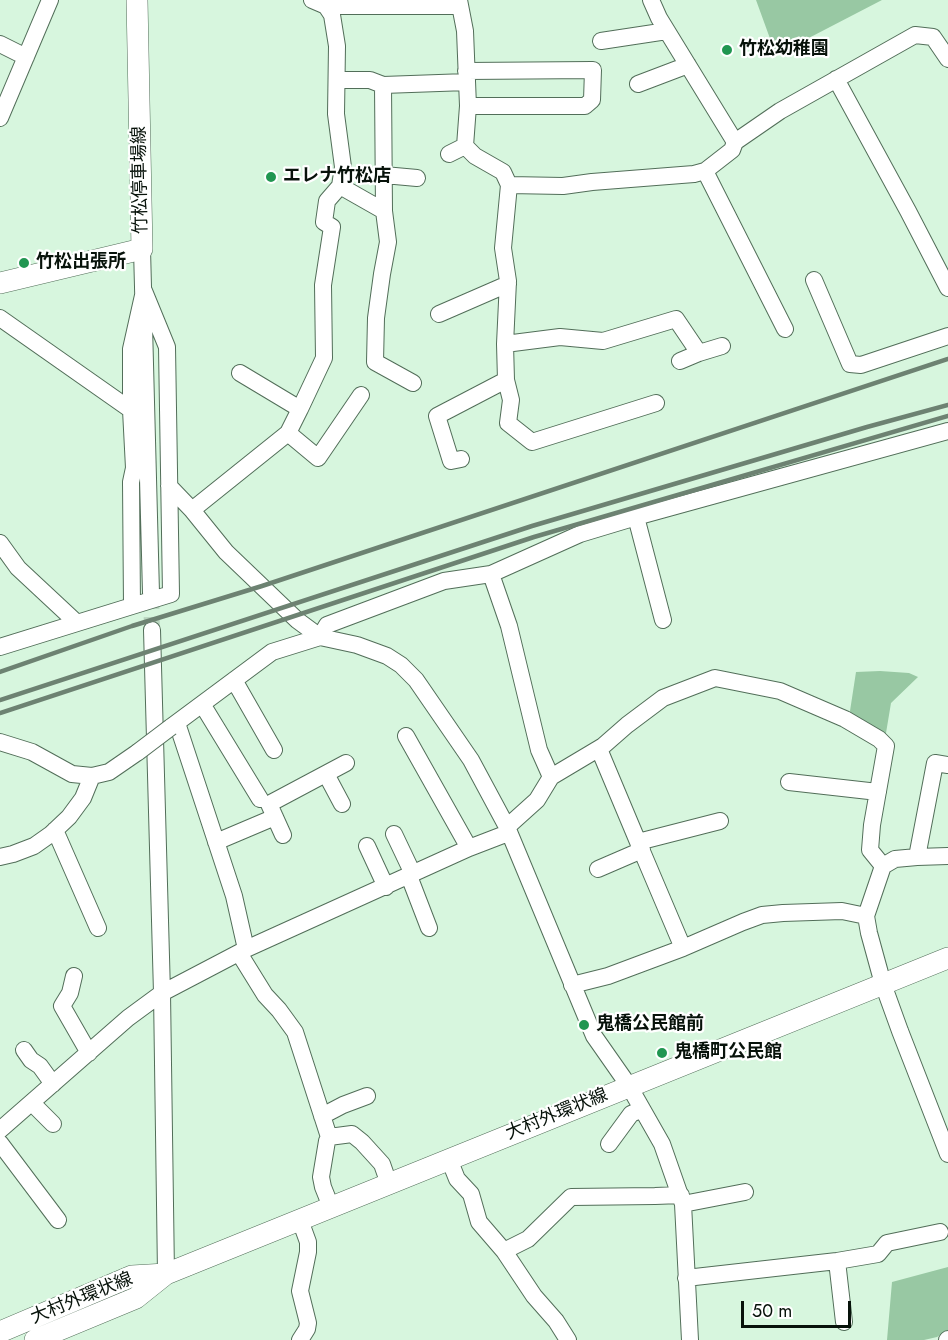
<!DOCTYPE html>
<meta charset="utf-8">
<style>
body{margin:0}
#map{position:relative;width:948px;height:1340px;overflow:hidden;background:#d7f6de;font-family:Jost,sans-serif}
canvas{display:block}
.scale{position:absolute;left:741px;top:1301px;width:110px;height:27px;box-sizing:border-box;border:3px solid #07120a;border-top:0;padding-left:8px;font-size:18px;line-height:21px;white-space:nowrap;color:#07120a;-webkit-text-stroke:4px #fff;paint-order:stroke}
</style>
<div id="map">
<canvas width="948" height="1340"></canvas>
<div class="scale">50 m</div>
</div>
<script>
const ctx = document.querySelector('canvas').getContext('2d');
ctx.lineJoin = 'round';
function paint(path, color) {
  ctx.fillStyle = color;
  ctx.fill(path, 'evenodd');
}
function shape(rows) {
  const path = new Path2D();
  for (const r of rows) {
    path.moveTo(r[0], r[1]);
    for (let i = 2; i < r.length; i += 2) path.lineTo(r[i], r[i + 1]);
  }
  return path;
}
function stroke(path, color, width, dash) {
  ctx.strokeStyle = color;
  ctx.lineWidth = width;
  ctx.lineCap = dash ? 'butt' : 'round';
  ctx.setLineDash(dash || []);
  ctx.stroke(path);
}
function write(font, color, halo, rows, align = 'center') {
  ctx.font = font + ' Jost,"Noto Sans JP",sans-serif';
  ctx.lineWidth = 4.5;
  ctx.setLineDash([]);
  ctx.textBaseline = 'middle';
  ctx.strokeStyle = halo;
  ctx.fillStyle = color;
  for (const [text, x, y, turn = 0] of rows) {
    ctx.save();
    ctx.translate(x, y);
    ctx.rotate((+turn || 0) * Math.PI / 180);
    ctx.textAlign = isNaN(turn) ? turn : align;
    if (halo) ctx.strokeText(text, 0, 0);
    ctx.fillText(text, 0, 0);
    ctx.restore();
  }
}
const green = shape([
 [756,0,882,0,776,55],
 [880,671,909,673,918,677,891,703,885,739,853,721,850,711,856,672],
 [948,1267,948,1330,937,1337,924,1340,887,1340,892,1282]
]);
const minorTunnel = shape([
 [151,593,152,630]
]);
const minor = shape([
 [312,0,326,6,332,15,337,46,336,114,343,167,340,186,384,211,388,242,382,274,376,318,375,362,413,383],
 [459,0,465,31,468,106,465,146,475,156,503,172,509,185],
 [651,0,659,18,735,142],
 [326,6,460,6],
 [601,41,667,31],
 [0,44,26,57],
 [466,71,593,70,592,100,585,106,468,106],
 [836,79,908,211,948,288],
 [337,80,370,80,383,85],
 [638,84,688,65],
 [0,118,50,0],
 [449,154,465,146],
 [705,171,785,329],
 [384,175,417,178],
 [384,211,383,85,467,82],
 [142,249,151,593],
 [814,280,850,364,861,365,948,336],
 [144,291,167,347,171,594,132,606,131,482,134,468,131,410,131,349,144,291],
 [439,314,508,284],
 [0,318,131,410],
 [505,344,560,337,603,341,676,319,699,353,722,346],
 [680,361,699,353],
 [240,373,300,409],
 [656,403,532,442,508,423,511,400,506,380,505,344,508,281,503,248,509,185,563,186,592,182,694,174,705,171,732,150,735,142,780,111,915,35,933,37,948,59],
 [288,433,318,458,361,395],
 [461,459,451,461,437,416,506,380],
 [169,486,192,510,226,552,297,620,320,637,357,645,387,656,401,665,416,680,471,760,507,827,594,1036,629,1086,662,1144,683,1204,690,1340],
 [192,510,288,433,300,409,324,358,323,285,332,227,324,222,327,201,340,186],
 [636,517,663,620],
 [0,543,18,568,77,623],
 [491,574,509,626,539,750,551,777],
 [152,630,162,993,166,1274],
 [0,647,132,606],
 [234,680,274,750],
 [202,704,260,799],
 [177,723,234,896,246,949],
 [171,727,272,652,320,637,327,625,444,581,491,574,580,534,643,515,948,431],
 [406,736,469,848],
 [0,742,32,752,72,774,92,776,109,772,138,752],
 [599,749,638,842],
 [326,774,342,804],
 [789,782,878,792],
 [507,827,537,800,551,777,603,746,627,725,663,698,715,678,780,691,845,719,879,739,886,746,872,825,870,850,883,866],
 [55,830,98,928],
 [394,834,413,874],
 [283,835,269,804,346,763],
 [216,842,275,817],
 [367,846,386,887],
 [948,856,917,857,895,859,883,866,866,916,869,933,883,984,900,1031,948,1154],
 [0,857,13,854,34,846,51,834,69,817,83,798,92,776],
 [917,857,935,763,948,765],
 [598,869,642,850],
 [409,876,429,928],
 [683,948,638,842,720,821],
 [239,953,265,995,279,1010,295,1032,329,1137,327,1141,321,1177,323,1187,331,1207],
 [74,976,70,993,62,1006,89,1053],
 [572,985,608,976,683,948,743,922,762,915,783,913,842,911,866,916],
 [24,1050,31,1060,40,1066,53,1084],
 [32,1103,53,1124],
 [322,1116,343,1105,367,1096],
 [0,1130,128,1018,162,993,246,949,469,848,508,833],
 [329,1137,352,1134,362,1142,382,1164,389,1184],
 [0,1143,58,1220],
 [609,1144,631,1114,642,1109],
 [449,1159,457,1179,471,1194,479,1222,504,1251,534,1296,556,1321,568,1340],
 [683,1204,745,1192],
 [300,1220,308,1242,308,1252,300,1291,308,1323,307,1329,300,1340],
 [504,1251,528,1239,571,1197,655,1196,681,1195],
 [837,1261,844,1322],
 [686,1278,837,1261,878,1254,887,1243,940,1232],
 [947,1340,948,1339]
]);
const major = shape([
 [0,283,142,249,137,0],
 [0,1332,132,1276,166,1274,948,958],
 [35,1340,136,1298,166,1274]
]);
const rail = shape([
 [0,672,132,626,262,586,948,359],
 [0,700,532,526,867,427,948,405],
 [0,713,534,537,948,416]
]);
const minorBridge = shape([
 [138,752,171,727]
]);
const markers = [
 [727,50,6,"#219651"],
 [271,177,6,"#219651"],
 [24,263,6,"#219651"],
 [584,1025,6,"#219651"],
 [662,1053,6,"#219651"]
];
const poiNames = [
 ["竹松幼稚園",739,50],
 ["エレナ竹松店",283,177],
 ["竹松出張所",36,263],
 ["鬼橋公民館前",596,1025],
 ["鬼橋町公民館",674,1053]
];
const streetNames = [
 ["竹松停車場線",141,180,-91],
 ["大村外環状線",557,1115,-22],
 ["大村外環状線",82,1299,-22]
];
paint(green, '#98c8a3');
stroke(minorTunnel, '#b8d4be', 16, [16, 8]);
stroke(minor, '#526e59', 18);
stroke(major, '#526e59', 22);
stroke(minor, '#fff', 16);
stroke(major, '#fff', 21);
stroke(rail, '#6d8272', 4.5);
stroke(minorBridge, '#526e59', 18, []);
stroke(minorBridge, '#fff', 16);
for (const [x, y, r, color] of markers) {
  const dot = new Path2D();
  dot.arc(x, y, r, 0, 2 * Math.PI);
  ctx.fillStyle = color;
  ctx.fill(dot);
  stroke(dot, '#fff', 2);
}
write('bold 18px', '#07120a', '#fff', poiNames, 'left');
write('18px', '#07120a', '#fff', streetNames);
</script>
